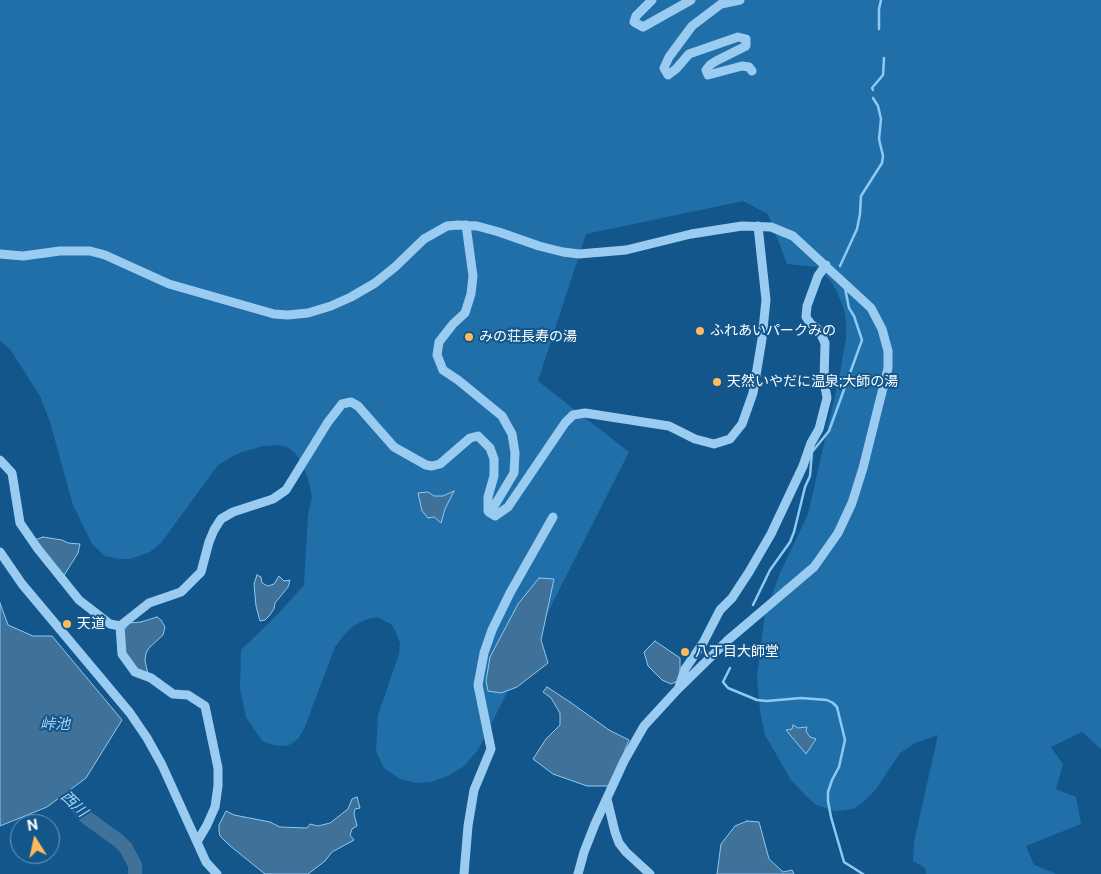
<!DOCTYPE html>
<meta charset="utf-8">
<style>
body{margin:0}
#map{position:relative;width:1101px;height:874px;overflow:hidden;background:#13568b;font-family:"Public Sans",sans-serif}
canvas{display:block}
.north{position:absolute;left:10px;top:814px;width:50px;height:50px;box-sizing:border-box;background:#13568b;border:1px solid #719ab9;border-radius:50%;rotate:350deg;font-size:14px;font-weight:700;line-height:20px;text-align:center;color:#fff}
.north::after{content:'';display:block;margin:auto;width:18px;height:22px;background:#ffbb5a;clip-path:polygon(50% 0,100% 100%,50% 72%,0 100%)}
</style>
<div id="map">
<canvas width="1101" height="874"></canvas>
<div class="north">N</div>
</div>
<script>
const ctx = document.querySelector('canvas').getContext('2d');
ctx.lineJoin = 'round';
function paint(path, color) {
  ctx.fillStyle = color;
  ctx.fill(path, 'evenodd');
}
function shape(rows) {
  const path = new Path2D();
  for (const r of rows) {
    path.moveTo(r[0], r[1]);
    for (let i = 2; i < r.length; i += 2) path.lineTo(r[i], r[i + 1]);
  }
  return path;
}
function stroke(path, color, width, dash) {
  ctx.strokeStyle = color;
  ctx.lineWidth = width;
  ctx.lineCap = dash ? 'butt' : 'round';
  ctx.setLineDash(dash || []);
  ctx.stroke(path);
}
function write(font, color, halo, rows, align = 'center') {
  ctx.font = font + ' "Public Sans","Noto Sans JP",sans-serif';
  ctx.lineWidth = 4;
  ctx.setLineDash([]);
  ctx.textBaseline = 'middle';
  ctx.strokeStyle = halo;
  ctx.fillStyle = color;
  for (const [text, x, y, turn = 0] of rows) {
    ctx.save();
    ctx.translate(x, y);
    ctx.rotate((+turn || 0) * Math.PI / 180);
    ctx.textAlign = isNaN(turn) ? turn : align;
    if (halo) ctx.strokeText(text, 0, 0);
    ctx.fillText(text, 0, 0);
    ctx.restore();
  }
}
const green = shape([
 [0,0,1101,0,1101,749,1082,732,1051,747,1063,764,1056,789,1076,797,1081,824,1026,846,1034,865,1057,874,926,874,925,868,913,861,914,842,938,735,915,743,900,753,876,789,861,804,853,809,836,811,816,805,805,795,791,780,765,735,760,711,757,678,765,613,780,573,808,514,840,373,846,338,846,322,844,309,836,290,830,280,816,267,787,264,768,214,743,201,586,234,538,381,629,452,478,750,463,767,448,776,431,782,417,783,400,779,384,768,376,751,378,715,399,654,400,643,395,630,391,624,377,617,367,619,353,626,344,635,335,647,304,729,298,739,289,745,283,746,274,745,262,741,246,717,240,689,241,650,279,613,304,585,308,515,312,497,308,478,302,464,295,453,287,447,276,445,263,446,239,453,218,465,161,543,150,552,130,559,119,559,105,556,92,544,73,505,50,422,40,396,10,349,0,341]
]);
const water = shape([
 [454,491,445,509,441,523,434,517,428,518,422,511,418,493,428,492,434,496,443,496,454,491],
 [43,537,62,540,68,543,80,544,78,553,63,577,35,540,43,537],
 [257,575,261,577,262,583,268,586,274,584,279,576,284,581,290,580,288,587,275,603,274,609,269,616,265,620,260,621,256,606,254,584,257,575],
 [539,578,554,579,541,640,548,663,517,687,501,693,488,691,486,681,490,657,518,604,539,578],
 [0,603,8,625,33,636,52,636,122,720,86,778,47,807,0,826,0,603],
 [157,617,161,620,165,627,163,635,149,648,146,653,145,661,148,674,139,671,125,655,123,632,129,623,141,622,157,617],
 [655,641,680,658,680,677,678,681,671,684,662,680,648,666,644,652,655,641],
 [547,687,570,702,609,730,629,740,610,786,587,786,553,774,533,759,546,739,560,725,560,713,551,698,543,692,547,687],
 [793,725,798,728,807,727,806,731,810,737,816,739,806,754,786,730,792,729,793,725],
 [357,797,360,808,355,809,354,814,357,826,352,829,350,835,354,840,332,852,325,861,308,874,265,874,229,845,220,836,219,831,219,825,226,811,234,815,270,822,280,827,307,828,310,824,318,826,330,823,348,809,352,799,357,797],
 [747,821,759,822,769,859,783,872,792,870,794,874,717,874,721,844,735,826,747,821]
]);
const stream = shape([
 [879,29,879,9,881,0],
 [873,90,872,88,883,75,884,58],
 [840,266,857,229,860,214,861,196,882,163,883,156,879,139,881,119,878,106,873,98],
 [753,605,770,570,790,542,794,532,805,487,810,476,812,452,829,431,862,340,854,316,849,308,845,288],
 [730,668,723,682,728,688,757,700,767,701,801,698,827,700,833,703,837,707,845,740,839,767,832,780,828,792,828,801,831,817,844,862,863,874]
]);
const river = shape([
 [51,784,72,800,86,817,119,841,126,848,135,865,135,874]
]);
const minor = shape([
 [652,0,636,16,634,22,643,27,691,0],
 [740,0,721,4,692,26,669,57,664,68,668,75,676,69,689,54,738,37,746,39,746,46,716,61,710,65,706,70,708,75,742,66,749,67,752,71],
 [466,225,473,276,471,294,465,313,453,324,439,342,437,355,443,370,458,380,502,416,512,434,515,453,514,473,490,513],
 [0,254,23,256,60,251,90,251,105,255,169,284,274,314,288,315,308,313,331,306,351,297,375,283,395,267,424,239,447,226,458,225,477,226,499,232,539,246,563,252,579,254,626,250,691,234,742,226,771,227,793,236,871,308,882,329,888,351,888,368,863,468,852,503,838,533,814,567,728,640,678,689,644,726,624,761,595,824,584,852,578,874],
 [0,460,12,473,20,523,38,549,79,600,110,624,120,626,149,603,181,592,201,572,209,542,214,530,221,519,233,512,273,499,286,490,328,422,342,404,351,402,358,406,394,447,426,465,432,466,440,464,470,438,478,436,490,448,494,459,494,476,488,497,488,511,490,513],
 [490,513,495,516,508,507,565,423,573,415,585,413,669,426,695,439,714,444,730,439,742,424,753,393,762,339,766,300,758,226],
 [0,552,22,584,130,713,147,738,162,765,206,862,217,874],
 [120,626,122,654,135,672,151,678,173,694,188,695,205,706,218,768,218,786,215,807,207,825,197,842],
 [679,687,685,669,703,643,720,610,732,598,749,572,771,534,803,466,811,443,819,429,827,398,824,381,825,343,819,330,811,324,806,317,807,306,818,276,826,265],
 [607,799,615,832,619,843,626,852,650,874],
 [464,874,468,826,474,790,491,749,478,685,484,653,492,630,510,593,553,517]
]);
const markers = [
 [700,331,5,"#ffbb5a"],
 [469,337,5,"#ffbb5a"],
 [717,382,5,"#ffbb5a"],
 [67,624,5,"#ffbb5a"],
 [685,652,5,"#ffbb5a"]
];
const poiNames = [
 ["ふれあいパークみの",710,331],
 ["みの荘長寿の湯",479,337],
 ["天然いやだに温泉;大師の湯",727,382],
 ["天道",77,624],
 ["八丁目大師堂",695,652]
];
const waterNames = [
 ["峠池",55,724],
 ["西川",74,804,44]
];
paint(green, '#216fa9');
paint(water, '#407199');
stroke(water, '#8cc9f4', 1);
stroke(stream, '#8cc9f4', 2.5);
stroke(river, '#407199', 14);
stroke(minor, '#9accf1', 9);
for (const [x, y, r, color] of markers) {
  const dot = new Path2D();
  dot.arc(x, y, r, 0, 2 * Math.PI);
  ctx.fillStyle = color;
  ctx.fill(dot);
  stroke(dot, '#13568b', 2);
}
write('14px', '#fff', '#13568b', poiNames, 'left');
write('italic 15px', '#a6d5f8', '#13568b', waterNames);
</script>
